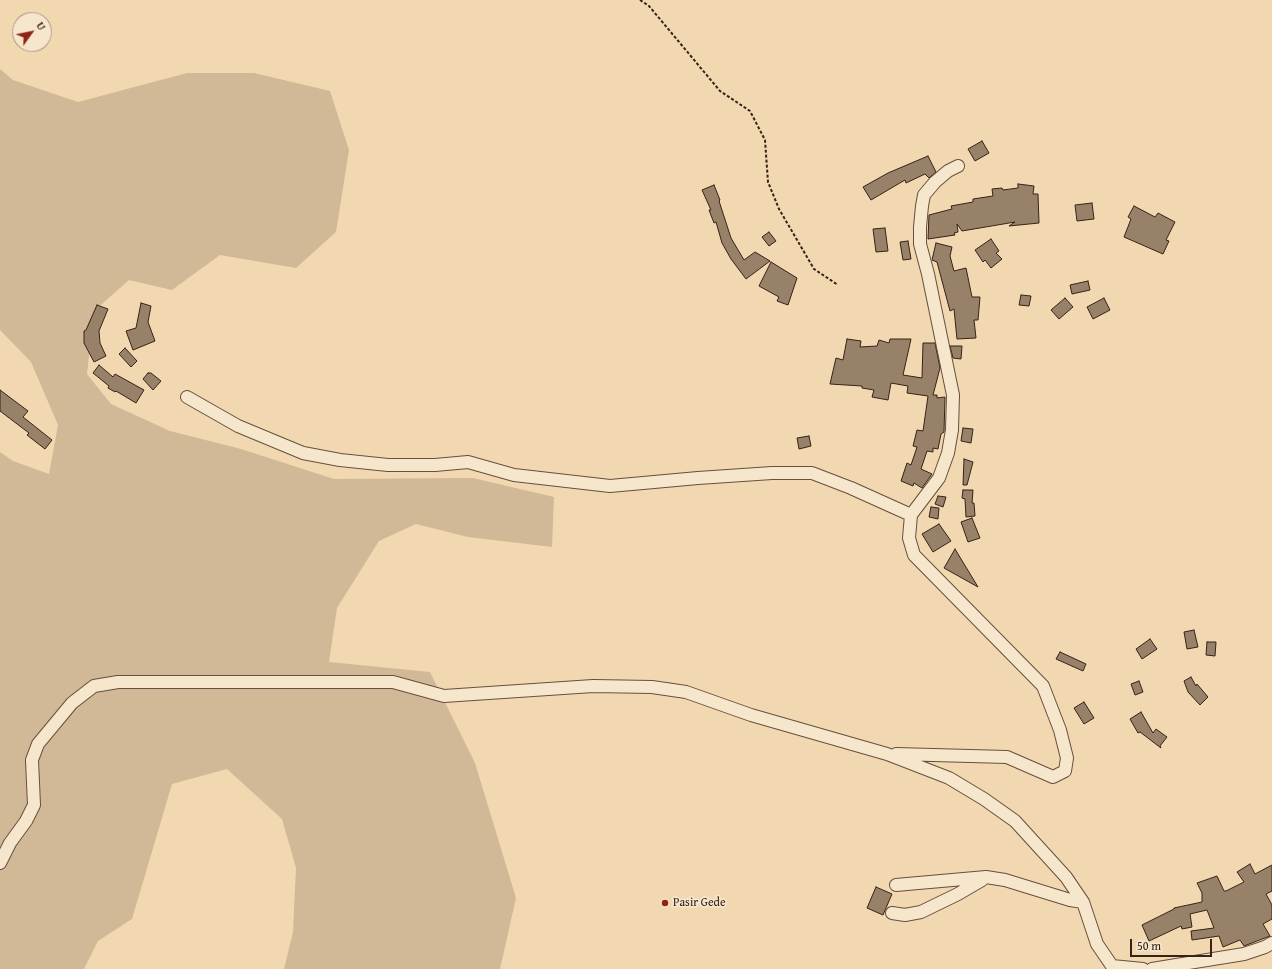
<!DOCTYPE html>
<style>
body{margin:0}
#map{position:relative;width:1272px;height:969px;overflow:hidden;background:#f1d8b1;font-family:"Gentium Book Plus",serif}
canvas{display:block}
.north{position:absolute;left:12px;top:12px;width:40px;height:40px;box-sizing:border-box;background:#f6e6cc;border:1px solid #a99884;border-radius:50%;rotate:57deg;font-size:11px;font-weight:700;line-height:16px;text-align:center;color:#362218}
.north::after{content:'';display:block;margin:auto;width:14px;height:18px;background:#8f2418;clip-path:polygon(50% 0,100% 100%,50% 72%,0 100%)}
.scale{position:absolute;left:1130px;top:939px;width:82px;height:18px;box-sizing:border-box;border:2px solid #362218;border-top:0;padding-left:5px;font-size:12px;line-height:14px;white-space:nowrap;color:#362218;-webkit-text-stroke:3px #f6e6cc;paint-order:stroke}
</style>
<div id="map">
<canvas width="1272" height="969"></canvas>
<div class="north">U</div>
<div class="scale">50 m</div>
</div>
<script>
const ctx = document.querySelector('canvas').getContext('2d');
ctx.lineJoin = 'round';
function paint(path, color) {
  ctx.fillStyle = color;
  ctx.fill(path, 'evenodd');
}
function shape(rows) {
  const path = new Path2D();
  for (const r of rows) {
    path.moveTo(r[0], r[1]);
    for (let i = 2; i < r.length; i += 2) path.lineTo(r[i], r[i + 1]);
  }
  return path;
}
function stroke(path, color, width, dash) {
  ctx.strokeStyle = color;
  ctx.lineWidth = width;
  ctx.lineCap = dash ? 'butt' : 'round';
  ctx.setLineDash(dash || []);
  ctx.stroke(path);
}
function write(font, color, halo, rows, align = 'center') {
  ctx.font = font + ' "Gentium Book Plus",serif';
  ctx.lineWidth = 3.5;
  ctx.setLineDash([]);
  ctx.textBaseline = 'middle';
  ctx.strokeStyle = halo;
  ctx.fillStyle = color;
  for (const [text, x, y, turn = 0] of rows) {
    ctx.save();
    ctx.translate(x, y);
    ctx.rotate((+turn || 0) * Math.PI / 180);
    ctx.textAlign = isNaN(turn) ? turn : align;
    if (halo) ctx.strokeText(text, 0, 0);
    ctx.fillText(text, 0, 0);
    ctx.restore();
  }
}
const green = shape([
 [0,69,13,80,78,102,187,73,254,73,330,91,349,150,336,232,296,268,220,255,172,290,129,280,94,311,87,374,111,404,170,431,241,449,334,479,473,478,554,497,552,547,468,537,416,524,379,541,337,608,329,662,430,672,475,763,516,898,500,969,284,969,293,932,296,868,282,819,227,769,172,784,132,919,98,941,84,969,0,969,0,452,13,461,49,474,58,425,31,362,0,330]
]);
const building = shape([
 [982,141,989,153,975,161,968,149,982,141],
 [928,156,936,172,929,178,925,174,906,183,905,180,871,200,863,187,888,173,928,156],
 [1018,184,1034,186,1033,194,1038,194,1039,223,1009,226,1015,222,962,231,957,224,958,232,954,233,955,235,928,239,929,215,952,209,951,206,973,202,973,199,993,196,992,189,1002,188,1003,190,1018,188,1018,184],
 [714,185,720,200,719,201,731,238,744,260,755,252,770,261,746,279,731,259,722,243,716,222,714,223,709,210,711,210,702,190,714,185],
 [1092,203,1094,219,1077,221,1075,205,1092,203],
 [1134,206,1155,217,1158,213,1175,222,1166,240,1169,241,1163,254,1124,237,1131,219,1128,217,1134,206],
 [885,228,888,251,876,252,873,229,885,228],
 [769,232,776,241,769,246,762,237,769,232],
 [991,239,999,251,996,253,1002,259,991,268,985,260,983,262,975,250,991,239],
 [908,241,911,259,903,260,900,242,908,241],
 [936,243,952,247,950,256,954,271,966,268,972,297,980,297,978,320,974,320,976,338,957,339,954,309,950,311,937,262,932,260,936,243],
 [771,262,797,278,788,305,777,301,779,297,759,286,771,262],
 [1088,281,1090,290,1072,294,1070,285,1088,281],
 [1021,295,1031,296,1029,306,1019,305,1021,295],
 [1065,298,1073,307,1059,319,1051,310,1065,298],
 [1104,298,1110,310,1093,319,1087,307,1104,298],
 [141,303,151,306,148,322,155,341,133,350,126,331,136,328,141,303],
 [97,305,108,309,99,331,100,343,106,356,94,362,84,343,84,331,86,330,97,305],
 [847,339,861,341,860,347,877,346,879,340,889,343,890,339,911,339,903,375,922,378,923,343,935,343,940,368,933,395,937,395,937,398,945,397,944,432,941,434,938,449,933,448,933,452,927,451,921,469,932,474,922,488,914,483,913,486,901,481,907,463,911,465,917,447,913,446,917,430,923,431,928,396,907,393,908,386,891,383,888,400,872,397,874,390,862,388,862,386,830,384,836,358,843,360,847,339],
 [950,346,962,346,961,359,953,358,950,346],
 [125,348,137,361,131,367,119,354,125,348],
 [99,365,113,377,115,374,144,390,136,403,116,391,115,392,108,388,109,386,93,373,99,365],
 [148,373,151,373,161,381,153,390,143,379,148,373],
 [0,390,28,411,23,417,52,440,45,449,27,435,29,433,0,411,0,390],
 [963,428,973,429,971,443,961,441,963,428],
 [809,436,811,446,799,449,797,438,809,436],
 [964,459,973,462,967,485,963,485,964,459],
 [963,490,973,490,972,503,974,503,975,516,966,517,965,499,962,498,963,490],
 [938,496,946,497,943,507,935,504,938,496],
 [931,507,939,508,938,519,929,517,931,507],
 [972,518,980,538,968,542,961,522,972,518],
 [939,524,951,541,933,552,922,534,939,524],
 [955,549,978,587,944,568,955,549],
 [1194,630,1198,647,1187,649,1184,632,1194,630],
 [1150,639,1157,649,1142,659,1136,649,1150,639],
 [1207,642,1216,642,1215,656,1206,655,1207,642],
 [1060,652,1086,664,1083,671,1056,659,1060,652],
 [1191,677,1196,686,1197,684,1208,697,1200,705,1188,692,1184,681,1191,677],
 [1139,681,1143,692,1135,695,1131,684,1139,681],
 [1084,702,1094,718,1084,724,1074,708,1084,702],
 [1141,712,1153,733,1156,729,1167,737,1160,746,1161,748,1140,732,1138,733,1130,719,1141,712],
 [1250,864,1255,874,1272,865,1272,891,1266,894,1272,905,1272,919,1263,924,1270,936,1244,946,1240,940,1223,947,1219,936,1192,940,1191,931,1214,928,1207,910,1190,914,1192,927,1182,929,1181,926,1149,941,1142,925,1174,909,1174,908,1202,902,1202,893,1197,883,1217,876,1224,891,1226,891,1244,882,1237,872,1250,864],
 [876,887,892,894,883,915,867,908,876,887]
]);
const path = shape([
 [640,0,649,6,720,91,750,111,765,140,768,182,779,209,814,269,838,285]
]);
const minor = shape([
 [187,397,238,426,303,453,340,460,388,465,435,465,468,462,514,475,610,486,698,478,772,473,812,473,851,488,911,515],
 [896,754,1007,757,1053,777,1065,771,1067,758,1060,730,1043,686,914,555,909,538,911,515,939,478,948,453,952,430,953,395,928,274,920,244,920,227,922,206,924,195,935,182,948,171,958,166],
 [0,863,10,843,26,821,34,805,32,760,38,744,72,703,94,686,118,682,393,682,444,696,593,686,652,687,686,692,751,715,887,754,949,778,984,799,1015,821,1066,877,1083,902,1097,944,1112,966,1143,969],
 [896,885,986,877,1005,880,1070,900,1083,902],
 [892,913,905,915,921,912,958,894,982,880],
 [1152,969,1244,954,1265,947,1272,943]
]);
const markers = [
 [665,903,4,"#8f2418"]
];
const poiNames = [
 ["Pasir Gede",673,903]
];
paint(green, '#d1b997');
paint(building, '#978168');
stroke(building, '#362218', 1);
stroke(minor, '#65503e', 14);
stroke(path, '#362218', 2, [3, 2]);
stroke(minor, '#f6e6cc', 12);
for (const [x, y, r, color] of markers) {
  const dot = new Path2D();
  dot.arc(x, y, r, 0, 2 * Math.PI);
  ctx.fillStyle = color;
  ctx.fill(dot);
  stroke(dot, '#f6e6cc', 1.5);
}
write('12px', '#362218', '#f6e6cc', poiNames, 'left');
</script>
